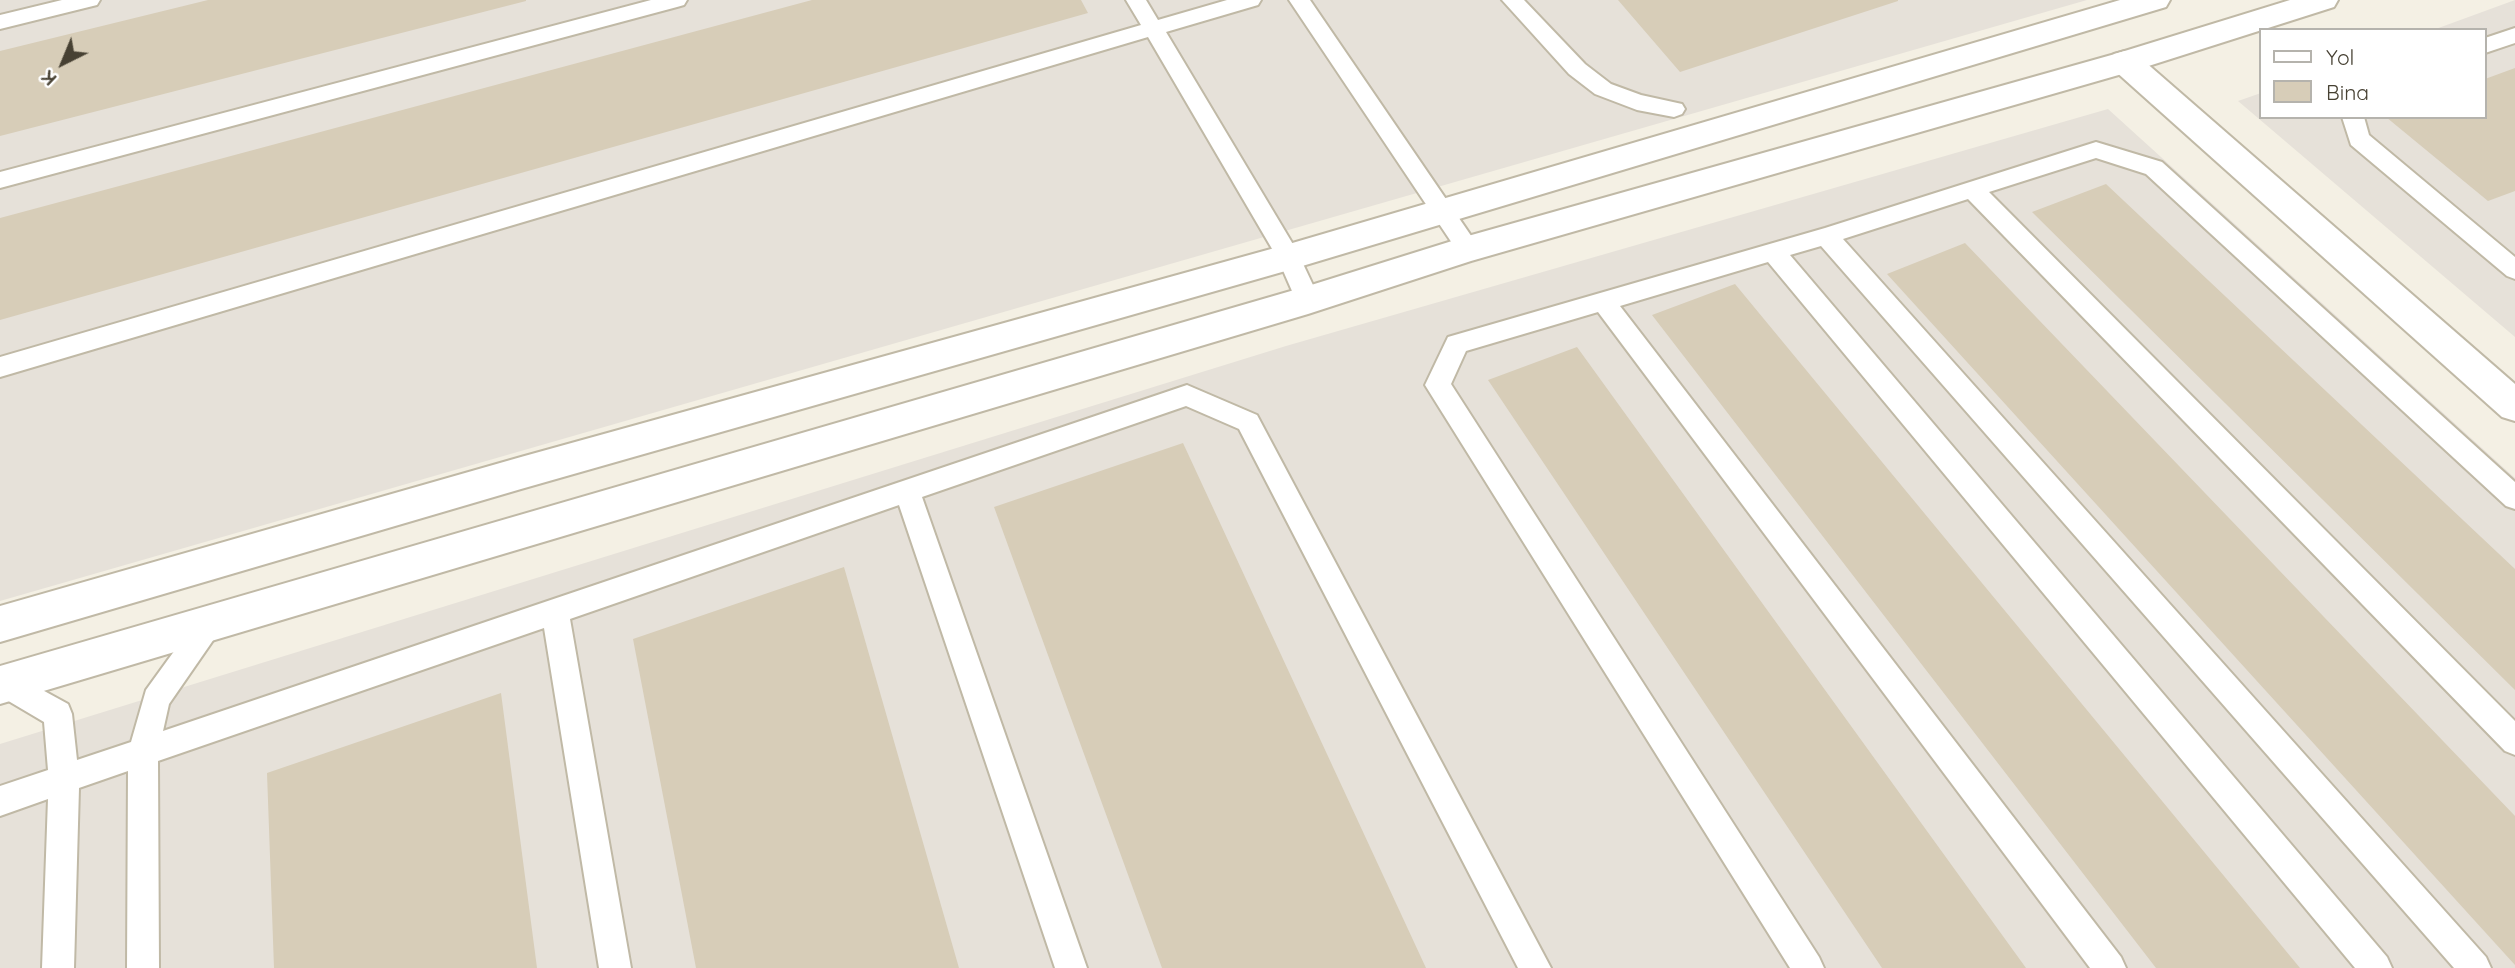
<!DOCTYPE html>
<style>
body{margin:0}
#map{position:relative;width:2515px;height:968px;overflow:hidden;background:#f4f0e4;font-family:Quicksand,sans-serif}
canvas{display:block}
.legend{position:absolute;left:2259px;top:28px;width:228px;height:91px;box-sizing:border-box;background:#fff;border:2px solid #b5b3ad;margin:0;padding:9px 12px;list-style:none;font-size:21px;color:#474133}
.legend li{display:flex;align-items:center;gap:14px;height:35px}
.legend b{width:35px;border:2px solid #b5b3ad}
.north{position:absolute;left:28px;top:28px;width:70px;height:70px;-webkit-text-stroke:5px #fff;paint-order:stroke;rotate:223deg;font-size:19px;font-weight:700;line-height:28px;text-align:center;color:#474133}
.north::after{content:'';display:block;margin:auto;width:24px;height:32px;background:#474133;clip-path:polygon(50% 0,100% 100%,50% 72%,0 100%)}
</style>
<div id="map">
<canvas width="2515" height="968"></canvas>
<ul class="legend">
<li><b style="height:9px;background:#fff"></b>Yol</li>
<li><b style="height:19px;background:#d7cdb8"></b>Bina</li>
</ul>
<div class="north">K</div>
</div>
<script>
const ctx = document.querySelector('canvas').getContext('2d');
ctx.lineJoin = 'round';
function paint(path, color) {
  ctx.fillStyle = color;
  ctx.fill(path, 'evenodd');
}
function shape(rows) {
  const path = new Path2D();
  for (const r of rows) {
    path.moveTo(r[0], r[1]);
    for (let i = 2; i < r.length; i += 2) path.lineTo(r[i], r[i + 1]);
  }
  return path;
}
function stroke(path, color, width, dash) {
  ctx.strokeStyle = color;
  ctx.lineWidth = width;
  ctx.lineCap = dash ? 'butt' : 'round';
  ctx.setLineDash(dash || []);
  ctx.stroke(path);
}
const industrial = shape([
 [0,0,2087,0,0,601],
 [2515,0,2515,337,2238,101,2261,93,2261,117,2485,117,2485,30,2433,30],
 [2108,109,2515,478,2515,968,0,968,0,744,1286,346]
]);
const building = shape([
 [208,0,526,0,526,1,0,136,0,51],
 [812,0,1081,0,1088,13,0,320,0,218],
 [1618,0,1898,0,1898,1,1680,72],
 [2515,68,2515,191,2488,201,2386,117,2485,117,2485,79],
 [2106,184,2515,569,2515,690,2032,212],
 [1965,243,2515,816,2515,965,1887,274],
 [1735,284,2300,968,2156,968,1652,315],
 [1577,347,2026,968,1882,968,1488,380],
 [1183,443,1426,968,1162,968,994,507],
 [844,567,959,968,696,968,633,639],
 [501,693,537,968,274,968,267,773]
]);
const service = shape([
 [62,0,100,0,97,5,0,29,0,15,62,0],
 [651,0,687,0,684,5,677,7,0,188,0,172,651,0],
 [1126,0,1146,0,1158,20,1227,0,1261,0,1258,5,1166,32,1297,251,1320,300,1317,307,1308,309,1299,307,1278,259,1148,37,0,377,0,357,1141,25,1126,0],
 [1289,0,1310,0,1476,243,1480,249,1476,255,1468,258,1460,255,1289,0],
 [1502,0,1524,0,1585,64,1611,84,1641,95,1682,104,1685,109,1682,114,1674,117,1637,110,1595,94,1569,74,1502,0],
 [2515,28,2515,43,2485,53,2485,38,2515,28],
 [2342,117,2364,117,2369,135,2515,257,2515,279,2507,276,2351,145,2342,117],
 [2096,142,2162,162,2515,482,2515,509,2506,506,2146,174,2096,158,1989,192,2515,721,2515,755,2505,751,1968,199,1843,239,2486,957,2491,968,2454,968,1821,246,1790,255,2387,957,2392,968,2355,968,1768,262,1620,306,2121,957,2126,968,2090,968,1598,312,1466,351,1451,384,1819,957,1824,968,1790,968,1425,385,1448,337,1825,228,2096,142],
 [1187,385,1257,415,1551,968,1518,968,1239,429,1186,406,922,497,1087,968,1055,968,899,505,570,619,631,968,599,968,544,628,158,761,159,968,127,968,128,771,79,788,74,968,42,968,48,799,0,816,0,786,48,770,44,722,0,696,0,673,5,671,15,675,68,704,72,714,77,760,131,742,146,690,201,614,211,610,221,614,225,623,169,704,163,731,1187,385]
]);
const minor = shape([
 [2125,51,2136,54,2515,384,2515,421,2502,417,2114,70,2109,62,2114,54,2125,51]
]);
const tertiary = shape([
 [2120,0,2170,0,2166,7,1289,270,521,489,0,642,0,606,521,457,1289,244,2120,0],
 [2290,0,2338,0,2334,7,2136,70,1471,261,1308,314,0,704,0,666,1308,286,1468,236,2115,54,2290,0]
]);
paint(industrial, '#e6e1d9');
paint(building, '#d7cdb8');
stroke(service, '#c0b9a6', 4);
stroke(minor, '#c0b9a6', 4);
stroke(tertiary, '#c0b9a6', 4);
paint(service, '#fff');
paint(minor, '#fff');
paint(tertiary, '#fff');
</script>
